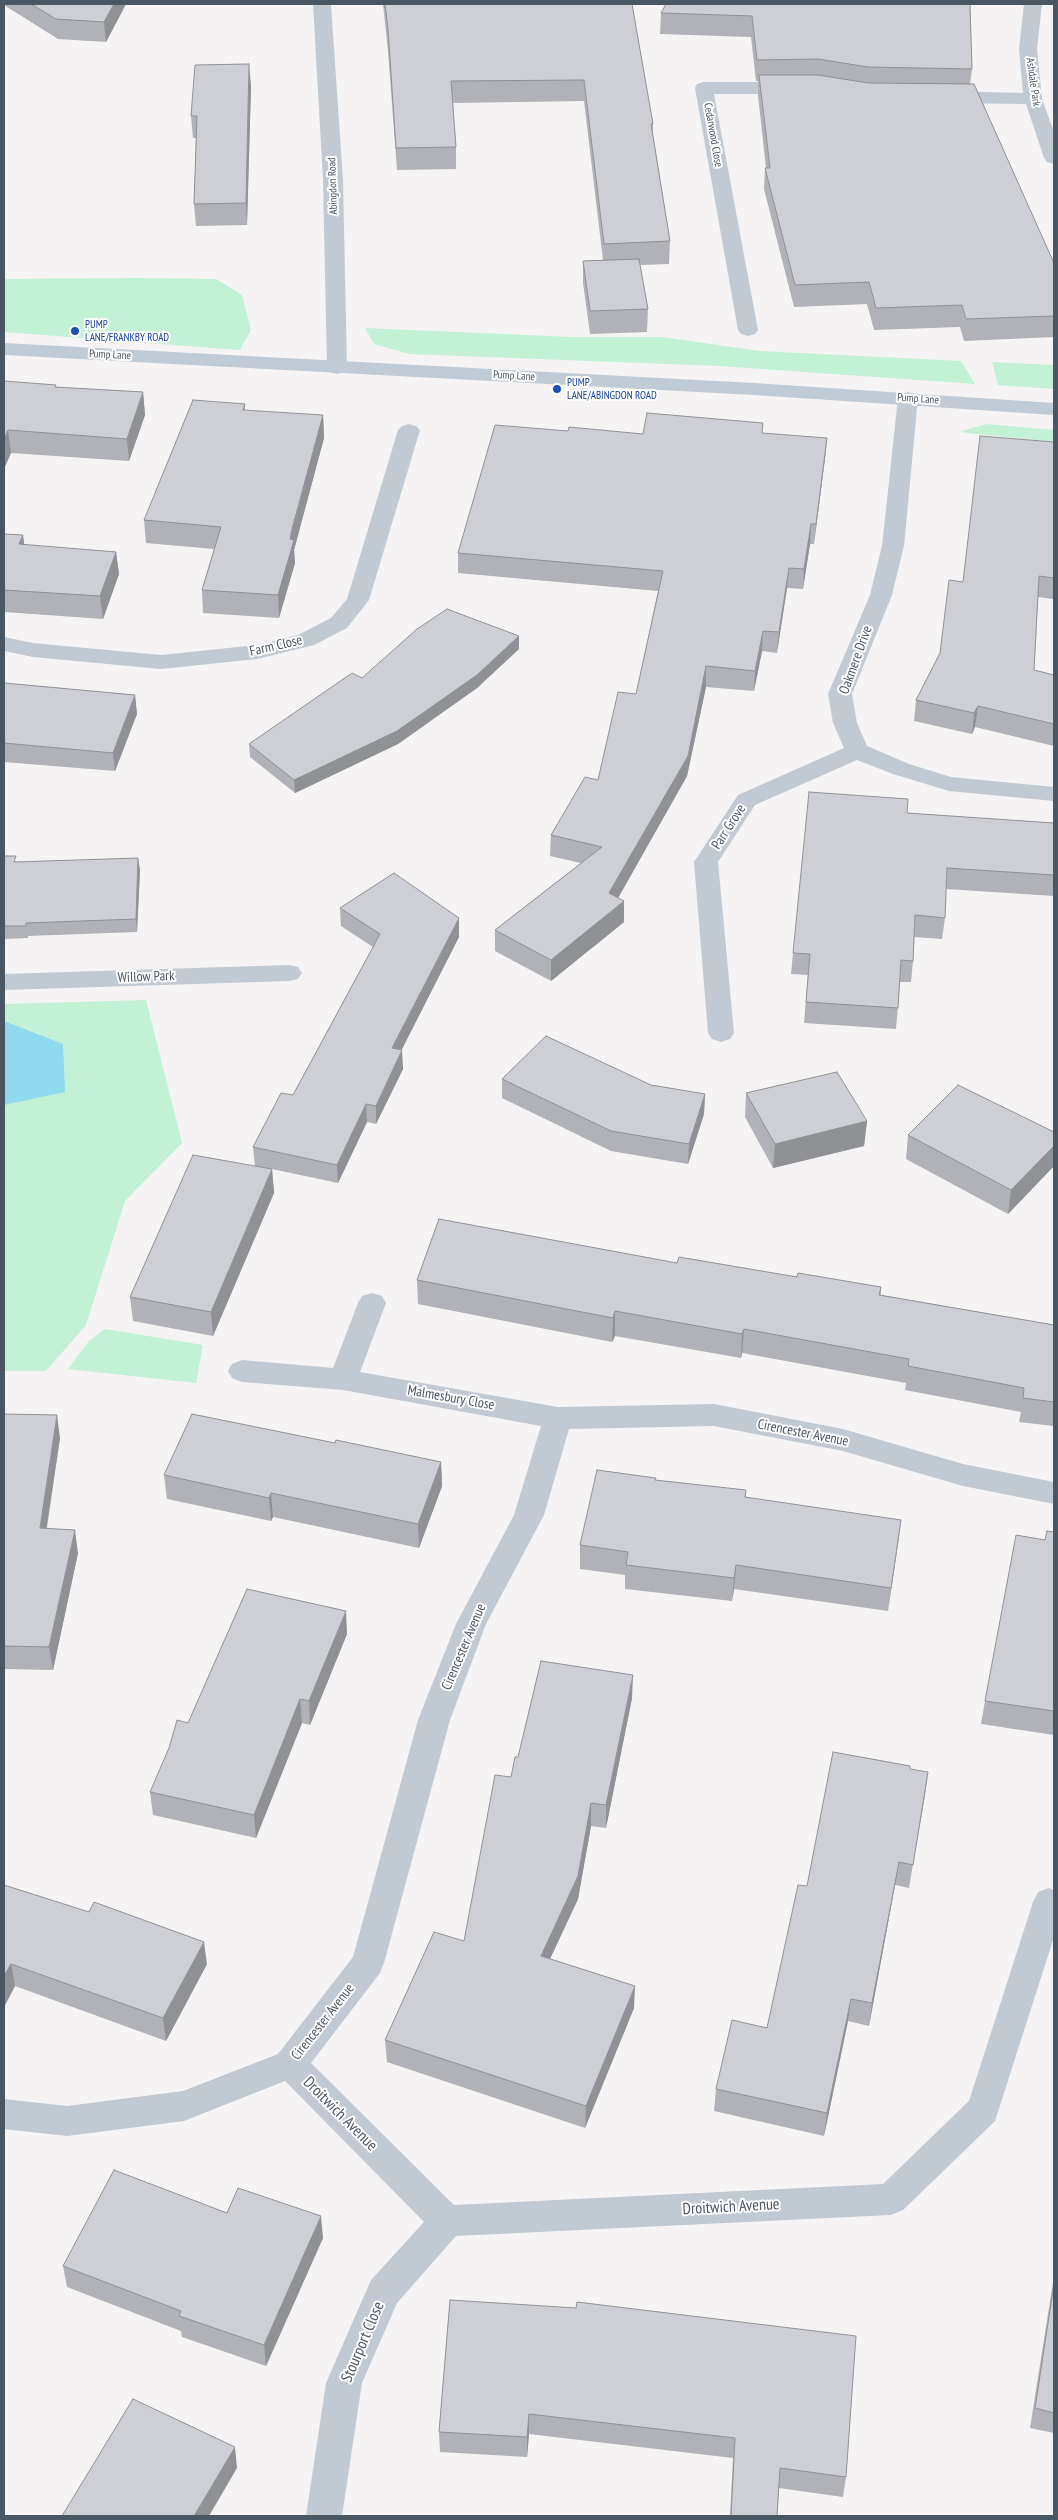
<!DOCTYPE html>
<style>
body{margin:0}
#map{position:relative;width:1058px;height:2520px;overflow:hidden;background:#f5f3f3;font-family:"PT Sans Narrow",sans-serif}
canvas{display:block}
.frame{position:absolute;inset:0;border:5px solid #4a5661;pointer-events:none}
</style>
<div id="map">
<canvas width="1058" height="2520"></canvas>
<div class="frame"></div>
</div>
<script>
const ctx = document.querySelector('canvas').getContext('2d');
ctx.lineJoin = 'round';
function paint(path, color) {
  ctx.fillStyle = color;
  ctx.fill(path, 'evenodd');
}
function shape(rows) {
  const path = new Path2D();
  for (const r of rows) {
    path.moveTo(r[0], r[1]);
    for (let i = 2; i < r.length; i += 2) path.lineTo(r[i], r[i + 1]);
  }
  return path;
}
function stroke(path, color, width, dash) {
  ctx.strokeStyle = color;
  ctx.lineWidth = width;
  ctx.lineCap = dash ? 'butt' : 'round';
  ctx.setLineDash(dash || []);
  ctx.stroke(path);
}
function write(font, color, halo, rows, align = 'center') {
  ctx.font = font + ' "PT Sans Narrow",sans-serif';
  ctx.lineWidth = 4;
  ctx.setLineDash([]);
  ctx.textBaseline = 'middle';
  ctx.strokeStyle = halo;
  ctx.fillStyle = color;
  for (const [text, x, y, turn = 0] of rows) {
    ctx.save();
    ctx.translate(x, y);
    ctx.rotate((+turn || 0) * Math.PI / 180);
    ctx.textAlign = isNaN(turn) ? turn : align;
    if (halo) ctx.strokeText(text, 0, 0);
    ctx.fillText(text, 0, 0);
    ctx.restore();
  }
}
const green = shape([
 [137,278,216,279,242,295,251,330,240,350,4,332,4,279],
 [365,328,572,337,662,337,760,351,961,361,975,384,719,366,409,354,374,344],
 [992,362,1054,365,1054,389,998,385],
 [986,424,1054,430,1054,442,959,432],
 [146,1000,182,1143,125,1201,86,1325,46,1371,4,1371,4,1004],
 [105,1329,203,1345,196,1383,68,1369,89,1341]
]);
const water = shape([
 [4,1021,63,1044,65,1092,4,1105]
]);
const street = shape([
 [313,4,331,4,343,180,347,368,344,372,337,374,330,372,327,368,323,180,313,4],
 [1024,4,1042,4,1037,49,1042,99,1054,132,1054,164,1047,162,1044,158,1026,104,942,103,935,101,933,97,935,93,942,91,1023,93,1019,49,1024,4],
 [704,82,794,82,801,84,803,88,801,92,794,94,714,94,758,330,755,334,748,336,741,334,738,330,695,88,697,84,704,82],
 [908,392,915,394,918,398,904,546,892,595,852,694,857,723,867,746,909,764,951,777,1054,787,1054,801,949,791,893,774,857,760,755,805,718,862,734,1033,730,1039,721,1042,712,1039,708,1033,694,862,738,795,844,748,833,723,828,694,870,595,882,546,898,398,901,394,908,392],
 [409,424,416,426,420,430,369,600,347,628,314,645,257,659,161,669,33,657,4,651,4,637,33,643,161,655,257,645,298,635,331,618,347,599,398,430,402,426,409,424],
 [289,965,298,967,302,973,298,979,289,981,4,990,4,974,289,965],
 [372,1293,382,1296,386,1303,360,1372,558,1407,714,1404,843,1429,963,1464,1054,1482,1054,1504,963,1486,843,1451,714,1426,569,1429,544,1515,486,1624,450,1720,384,1963,380,1973,311,2063,454,2205,883,2184,969,2101,1033,1902,1038,1892,1049,1888,1054,1890,1054,1937,995,2121,903,2210,891,2215,456,2236,397,2303,362,2383,342,2516,306,2516,326,2383,371,2280,424,2222,285,2081,184,2121,67,2136,4,2129,4,2099,67,2106,183,2091,278,2054,353,1957,418,1720,456,1624,514,1515,541,1426,343,1390,242,1382,232,1378,228,1371,232,1364,242,1360,333,1368,358,1303,362,1296,372,1293]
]);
const secondary = shape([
 [4,343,754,383,1054,403,1054,415,754,395,4,355,4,343]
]);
const wall = shape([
 [4,4,126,4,106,42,58,39,4,5],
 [383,4,632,4,653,124,653,135,670,241,669,264,640,265,648,309,647,332,590,334,583,283,583,261,603,260,584,101,453,103,456,147,456,169,397,170,388,51],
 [970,4,972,69,970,84,1054,269,1054,337,964,341,960,327,874,330,867,304,794,307,764,189,765,168,766,168,758,96,758,81,756,81,751,37,660,34,661,13],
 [251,86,247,225,196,226,194,204,196,138,193,138,191,116],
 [4,381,56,387,143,392,145,415,129,461,11,453,4,469],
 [245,404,245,411,323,415,324,438,294,550,295,563,279,618,203,613,202,590,214,549,146,543,144,520],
 [568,431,643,434,763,434,827,438,825,458,814,544,810,544,803,589,787,588,777,653,762,651,754,691,706,687,687,776,618,898,624,901,624,922,551,981,495,951,495,930,581,863,550,856,551,835,598,780,636,694,658,591,458,573,458,553],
 [1054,442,1054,591,1053,599,1038,597,1034,670,1054,675,1054,746,975,727,972,734,914,721,916,700,940,653,963,582],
 [4,534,23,535,24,545,116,552,119,574,103,619,4,612],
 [519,636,519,649,477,688,398,744,295,793,250,757,249,744,362,678],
 [4,683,135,695,137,714,115,771,4,762],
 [907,813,1054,823,1054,896,946,889,945,918,942,939,914,937,913,961,911,982,900,982,896,1029,804,1023,808,975,791,974,793,953],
 [4,856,17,862,138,858,140,870,137,932,28,936,28,938,4,939],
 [340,908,459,937,401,1050,403,1069,376,1124,367,1122,338,1183,272,1169,274,1193,213,1336,133,1321,130,1297,255,1166,253,1147,293,1095,373,947,341,926],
 [502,1079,705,1094,704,1114,688,1164,611,1151,502,1098],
 [746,1093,867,1121,864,1146,773,1168,745,1117],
 [1054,1132,1054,1166,1008,1214,906,1159,908,1135],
 [677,1263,881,1287,881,1295,1054,1325,1054,1426,1019,1422,1021,1412,905,1390,906,1383,742,1353,741,1358,615,1336,612,1342,418,1304,417,1280],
 [4,1414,60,1438,47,1528,78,1553,53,1670,4,1669],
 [335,1443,441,1462,442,1486,419,1548,273,1517,271,1521,167,1499,164,1475],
 [656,1481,746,1490,746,1498,901,1520,888,1611,734,1589,732,1601,625,1589,625,1575,580,1569,580,1545],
 [1054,1532,1054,1735,981,1724,985,1701,1045,1540],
 [347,1634,310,1725,302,1723,256,1838,153,1815,150,1792,188,1723],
 [632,1698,606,1828,591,1826,578,1899,550,1959,634,2008,585,2128,387,2062,385,2040,464,1941,518,1757],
 [910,1769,928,1772,909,1888,895,1885,869,2026,848,2021,824,2136,714,2111,716,2089,767,2028,807,1886],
 [4,1885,207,1964,166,2041,15,1986,4,2007],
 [227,2213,323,2238,266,2366,182,2337,181,2331,67,2287,63,2266],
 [1054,2276,1054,2433,1030,2428],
 [450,2300,846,2477,843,2497,779,2488,777,2516,730,2516,733,2458,529,2434,527,2457,440,2452,439,2432]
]);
const shadedWall = shape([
 [114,4,126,4,106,42,104,22],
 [249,64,251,86,247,225,246,203],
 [143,392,145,415,129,461,127,439],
 [323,415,324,438,294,550,295,563,279,618,278,595,290,539],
 [8,430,11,453,4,469,4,440],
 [827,438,825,458,814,544,816,524],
 [811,524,810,544,803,589,804,569],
 [23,535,26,558,19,544],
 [116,552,119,574,103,619,100,596],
 [789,568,787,588,777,653,779,632],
 [763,631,762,651,754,691,755,671],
 [519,636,519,649,477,688,398,744,295,793,294,780],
 [706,666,706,687,687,776,609,914,624,901,624,922,551,981,551,960,609,893],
 [135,695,137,714,115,771,113,753],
 [978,706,975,727,972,734,974,713],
 [138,858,140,870,137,932,136,919],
 [459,918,459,937,393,1067,392,1048],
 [402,1050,403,1069,376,1124,376,1106],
 [705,1094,704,1114,688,1164,689,1144],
 [366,1104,367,1122,338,1183,337,1165],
 [867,1121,864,1146,773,1168,775,1144],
 [1054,1146,1054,1166,1008,1214,1011,1190],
 [272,1169,274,1193,213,1336,211,1312],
 [615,1311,615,1336,612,1342,613,1318],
 [744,1329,742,1353,741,1358,742,1334],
 [57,1415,60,1438,43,1550,40,1528],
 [441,1462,442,1486,419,1548,418,1524],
 [271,1493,273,1517,271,1521,269,1498],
 [901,1520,898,1544,888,1611,891,1588],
 [75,1530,78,1553,53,1670,49,1647],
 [736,1565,734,1589,732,1601,734,1578],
 [346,1611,347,1634,310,1725,309,1701],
 [633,1675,632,1698,606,1828,606,1805],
 [300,1699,302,1723,256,1838,254,1815],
 [928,1772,925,1795,909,1888,913,1865],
 [591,1803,591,1826,578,1899,541,1978,541,1956],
 [899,1862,895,1885,869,2026,872,2003],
 [204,1942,207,1964,166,2041,163,2018],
 [11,1964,15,1986,4,2007,4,1976],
 [635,1986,634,2008,585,2128,586,2106],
 [851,1999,848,2021,824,2136,827,2113],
 [321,2216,323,2238,266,2366,264,2345],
 [529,2414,529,2434,527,2457,527,2437],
 [235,2447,237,2468,209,2516,194,2516]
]);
const building = shape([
 [31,4,114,4,104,22,56,19,31,4],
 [385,4,632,4,653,124,651,124,670,241,604,244,584,80,451,81,456,147,396,148,388,29,385,4],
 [666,4,970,4,972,69,868,67,818,59,757,60,752,16,661,13,666,4],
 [249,64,246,203,194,204,197,116,191,116,195,65,249,64],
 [759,75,818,75,868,83,974,84,1053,261,1054,269,1054,316,966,319,962,305,876,308,869,282,795,285,765,168,770,168,759,75],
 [639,259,648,309,590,311,583,261,639,259],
 [4,381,56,385,55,387,143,392,127,439,8,430,4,440,4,381],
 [193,400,245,404,243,410,323,415,292,529,290,539,294,540,278,595,202,590,221,527,144,520,193,400],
 [647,413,763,423,762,433,827,438,816,524,811,524,804,569,789,568,779,632,763,631,755,671,706,666,688,756,609,893,624,901,551,960,495,930,602,847,551,835,585,777,598,780,618,692,636,694,663,571,458,553,495,425,568,431,569,427,643,434,647,413],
 [980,436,1054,442,1054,578,1039,576,1034,670,1054,675,1054,724,978,706,974,713,916,700,940,653,949,580,963,582,980,436],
 [4,534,23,535,19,544,116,552,100,596,4,590,4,534],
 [447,609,519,636,477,675,397,731,294,780,249,744,352,673,362,678,417,629,447,609],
 [4,683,135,695,113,753,4,743,4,683],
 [809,792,908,799,907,813,1054,823,1054,875,947,868,945,918,915,915,913,961,901,960,898,1008,806,1002,810,954,793,953,809,792],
 [4,856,16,856,14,862,138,858,136,919,26,923,26,926,4,926,4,856],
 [394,873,459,918,392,1048,402,1050,376,1106,366,1104,337,1165,253,1147,281,1093,293,1095,380,934,340,908,394,873],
 [546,1036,651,1085,705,1094,689,1144,611,1131,502,1079,546,1036],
 [837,1072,867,1121,775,1144,746,1093,837,1072],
 [958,1085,1054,1132,1054,1146,1011,1190,908,1135,958,1085],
 [193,1155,272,1169,211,1312,130,1297,193,1155],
 [439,1219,677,1263,679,1257,797,1277,798,1273,881,1287,879,1295,1054,1325,1054,1402,1023,1398,1024,1388,908,1366,909,1359,744,1329,742,1334,615,1311,613,1318,417,1280,439,1219],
 [4,1414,57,1415,40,1528,75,1530,49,1647,4,1646,4,1414],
 [192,1414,335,1443,336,1440,441,1462,418,1524,271,1493,269,1498,164,1475,192,1414],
 [597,1470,656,1478,655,1480,746,1490,745,1497,901,1520,891,1588,736,1565,734,1578,626,1565,628,1552,580,1545,597,1470],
 [1047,1531,1054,1532,1054,1711,985,1701,1016,1535,1045,1540,1047,1531],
 [247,1589,346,1611,309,1701,300,1699,254,1815,150,1792,169,1748,177,1720,188,1723,247,1589],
 [541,1661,633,1675,606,1805,591,1803,578,1876,541,1956,635,1986,586,2106,385,2040,434,1932,464,1941,495,1775,511,1777,515,1757,518,1757,541,1661],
 [833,1752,910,1766,910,1769,928,1772,913,1865,899,1862,872,2003,851,1999,827,2113,716,2089,732,2020,767,2028,798,1885,807,1886,833,1752],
 [4,1885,89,1912,94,1902,204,1942,163,2018,11,1964,4,1976,4,1885],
 [114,2170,227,2213,238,2188,321,2216,264,2345,179,2316,181,2311,63,2266,114,2170],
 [1054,2284,1054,2413,1035,2408,1054,2284],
 [450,2300,576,2308,577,2302,856,2336,846,2477,780,2468,777,2516,731,2516,735,2438,529,2414,527,2437,439,2432,450,2300],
 [133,2399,235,2447,194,2516,62,2516,133,2399]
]);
const markers = [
 [75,331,5,"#1a4fb4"],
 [557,389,5,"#1a4fb4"]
];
const farStreetnames = [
 ["Ashdale Park",1033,82,82],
 ["Cedarwood Close",713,135,80],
 ["Abingdon Road",333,186,-92],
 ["Pump Lane",110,355,3],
 ["Pump Lane",514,376,3],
 ["Pump Lane",918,399,4]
];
const farTransitnames = [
 ["PUMP",85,325],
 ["LANE/FRANKBY ROAD",85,338],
 ["PUMP",567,383],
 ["LANE/ABINGDON ROAD",567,396]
];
const streetNames = [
 ["Farm Close",276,646,-13],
 ["Oakmere Drive",856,660,-70],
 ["Parr Grove",729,827,-57],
 ["Willow Park",146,977,-2],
 ["Malmesbury Close",451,1398,10],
 ["Cirencester Avenue",803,1433,11],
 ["Cirencester Avenue",464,1647,-67],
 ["Cirencester Avenue",323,2022,-52]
];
const nearStreetnames = [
 ["Droitwich Avenue",340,2114,45],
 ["Droitwich Avenue",731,2207,-3],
 ["Stourport Close",363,2342,-67]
];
paint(green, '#c3f1d5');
paint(water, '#90daee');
paint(street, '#c1cad2');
paint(secondary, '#c1cbd6');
paint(wall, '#b0b2b7');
paint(shadedWall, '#909195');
paint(building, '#cdcfd5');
stroke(building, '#909195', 1);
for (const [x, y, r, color] of markers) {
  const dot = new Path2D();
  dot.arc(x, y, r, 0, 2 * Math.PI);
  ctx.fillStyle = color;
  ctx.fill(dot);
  stroke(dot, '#fff', 2);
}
write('11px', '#4a5661', '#fff', farStreetnames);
write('11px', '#164399', '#fff', farTransitnames, 'left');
write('14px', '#4a5661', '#fff', streetNames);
write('16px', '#4a5661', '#fff', nearStreetnames);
</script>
